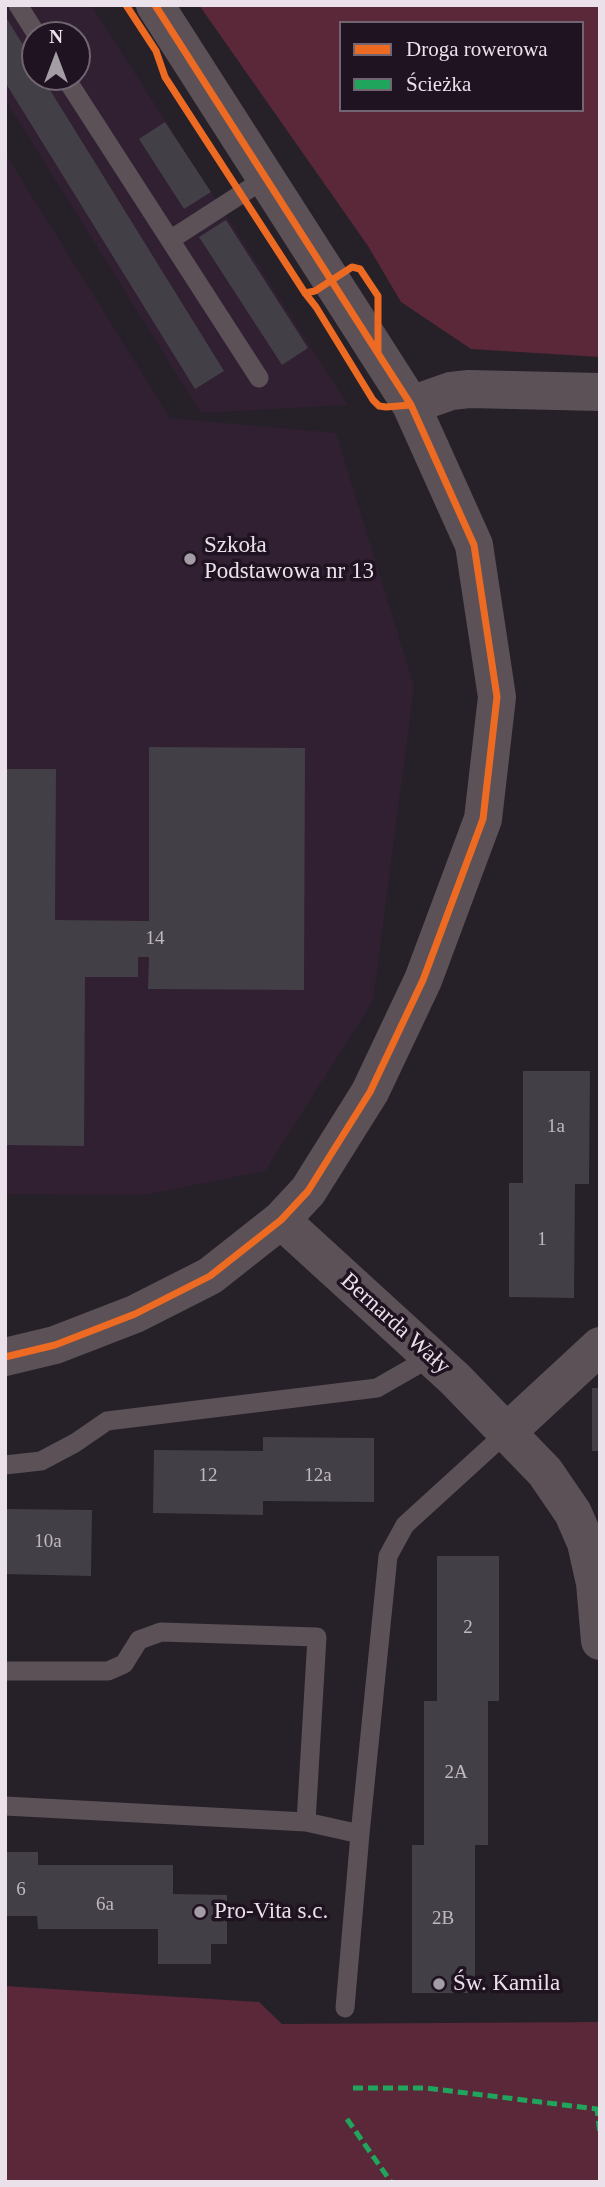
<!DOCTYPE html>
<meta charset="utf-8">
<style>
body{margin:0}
#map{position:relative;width:605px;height:2187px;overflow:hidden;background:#262028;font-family:"Times New Roman",serif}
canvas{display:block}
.frame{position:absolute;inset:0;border:7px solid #eae1ea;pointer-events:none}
.legend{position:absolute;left:339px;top:21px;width:245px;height:91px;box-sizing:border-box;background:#201321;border:2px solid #716571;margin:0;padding:9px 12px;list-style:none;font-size:21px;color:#eae1ea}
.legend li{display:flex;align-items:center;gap:14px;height:35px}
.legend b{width:35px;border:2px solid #716571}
.north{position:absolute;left:21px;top:21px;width:70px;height:70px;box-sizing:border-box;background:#201321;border:2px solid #716571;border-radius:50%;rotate:0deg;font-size:19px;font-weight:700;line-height:28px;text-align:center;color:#eae1ea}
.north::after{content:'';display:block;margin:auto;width:24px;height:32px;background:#a59da6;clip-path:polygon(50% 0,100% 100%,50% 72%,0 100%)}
</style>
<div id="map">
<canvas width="605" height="2187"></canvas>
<div class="frame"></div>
<ul class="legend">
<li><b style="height:9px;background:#ed6a23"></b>Droga rowerowa</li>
<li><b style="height:9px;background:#20a55d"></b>Ścieżka</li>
</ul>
<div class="north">N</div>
</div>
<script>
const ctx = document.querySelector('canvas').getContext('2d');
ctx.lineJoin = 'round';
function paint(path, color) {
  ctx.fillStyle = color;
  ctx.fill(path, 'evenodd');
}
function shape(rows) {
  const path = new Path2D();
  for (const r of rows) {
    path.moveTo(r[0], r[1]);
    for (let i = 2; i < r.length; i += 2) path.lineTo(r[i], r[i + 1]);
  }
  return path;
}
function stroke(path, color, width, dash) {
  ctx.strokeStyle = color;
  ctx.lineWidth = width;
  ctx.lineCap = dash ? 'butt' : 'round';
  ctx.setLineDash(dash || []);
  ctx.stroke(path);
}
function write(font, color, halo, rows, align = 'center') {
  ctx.font = font + ' "Times New Roman",serif';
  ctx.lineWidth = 7;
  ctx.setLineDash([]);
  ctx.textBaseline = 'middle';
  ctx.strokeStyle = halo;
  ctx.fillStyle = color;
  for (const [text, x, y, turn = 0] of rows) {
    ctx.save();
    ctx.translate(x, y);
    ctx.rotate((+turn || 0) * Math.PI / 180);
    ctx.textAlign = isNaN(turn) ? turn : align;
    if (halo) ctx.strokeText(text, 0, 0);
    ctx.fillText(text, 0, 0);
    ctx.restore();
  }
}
const built = shape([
 [5,5,91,5,348,405,201,413,5,99],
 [35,35,77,35,77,77,35,77],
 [5,153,170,418,336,433,414,686,373,1001,265,1171,144,1195,5,1194]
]);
const green = shape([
 [199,5,600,5,600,357,471,349,401,302,368,246],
 [341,23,582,23,582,110,341,110],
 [5,1986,259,2002,282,2024,600,2022,600,2182,5,2182]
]);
const building = shape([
 [5,16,35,64,35,77,42,77,224,371,195,389,5,82],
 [165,122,211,192,184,209,139,139],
 [226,220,308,348,282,365,199,237],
 [149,747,305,748,304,990,148,989,149,957,138,957,138,977,85,977,84,1146,5,1145,5,769,56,769,55,920,149,921],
 [523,1071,590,1071,589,1184,575,1184,574,1298,509,1297,509,1183,523,1183],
 [592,1388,600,1388,600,1451,592,1451],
 [263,1437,374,1438,374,1502,263,1501,263,1515,153,1513,154,1450,263,1451],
 [5,1509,92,1510,91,1576,5,1574],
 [437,1556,499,1556,499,1701,488,1701,488,1845,475,1845,475,1993,412,1993,412,1845,424,1845,424,1701,437,1701],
 [5,1852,38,1852,38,1865,173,1865,173,1894,227,1895,227,1944,211,1944,211,1964,158,1964,158,1929,38,1929,37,1916,5,1916]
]);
const lane = shape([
 [18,5,37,35],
 [65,77,259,378],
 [170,240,266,178],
 [5,1465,41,1461,75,1443,107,1421,377,1388,431,1357],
 [5,1671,108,1671,124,1664,139,1640,161,1632,317,1637,306,1822],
 [5,1806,306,1822,360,1834],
 [345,2008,360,1834,388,1556,405,1525,507,1432]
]);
const street = shape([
 [411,405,451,391,469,389,600,392],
 [281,1220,455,1379,545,1472,573,1513,586,1543,595,1583,600,1641],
 [5,1357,55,1345,135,1314,210,1276,281,1220,308,1191,370,1092,423,980,483,819,497,697,474,545,411,405,155,5],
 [507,1432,600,1346]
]);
const quiet = shape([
 [353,2088,426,2088,597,2109],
 [600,2110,597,2109,600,2134],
 [347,2119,391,2182]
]);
const cycleway = shape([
 [126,5,156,51,165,77,305,293,316,307,373,400,379,406,386,407,411,405],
 [305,293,315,291,352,267,360,269,378,296,378,352],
 [5,1357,55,1345,135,1314,210,1276,281,1220,308,1191,370,1092,423,980,483,819,497,697,474,545,411,405,155,5]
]);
const markers = [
 [190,559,7,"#a59da6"],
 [200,1912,7,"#a59da6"],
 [439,1984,7,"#a59da6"]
];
const numberNames = [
 ["14",155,939],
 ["1a",556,1127],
 ["1",542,1240],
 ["12",208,1476],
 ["12a",318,1476],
 ["10a",48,1542],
 ["2",468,1628],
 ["2A",456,1773],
 ["6",21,1890],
 ["6a",105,1905],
 ["2B",443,1919]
];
const poiNames = [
 ["Szkoła",204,546],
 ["Podstawowa nr 13",204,572],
 ["Pro-Vita s.c.",214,1912],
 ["Św. Kamila",453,1984]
];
const streetNames = [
 ["Bernarda Wały",395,1324,42]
];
paint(built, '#302032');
paint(green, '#5a2838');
paint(building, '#433f46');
stroke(lane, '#5b5157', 19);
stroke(street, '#5b5157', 38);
stroke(quiet, '#20a55d', 5, [10, 5]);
stroke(cycleway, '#ed6a23', 7);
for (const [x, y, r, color] of markers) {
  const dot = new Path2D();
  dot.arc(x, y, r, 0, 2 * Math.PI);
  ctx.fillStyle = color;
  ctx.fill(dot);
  stroke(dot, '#201321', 2.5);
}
write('19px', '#c0b8c1', null, numberNames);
write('23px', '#eae1ea', '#201321', poiNames, 'left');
write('23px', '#eae1ea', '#201321', streetNames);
</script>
